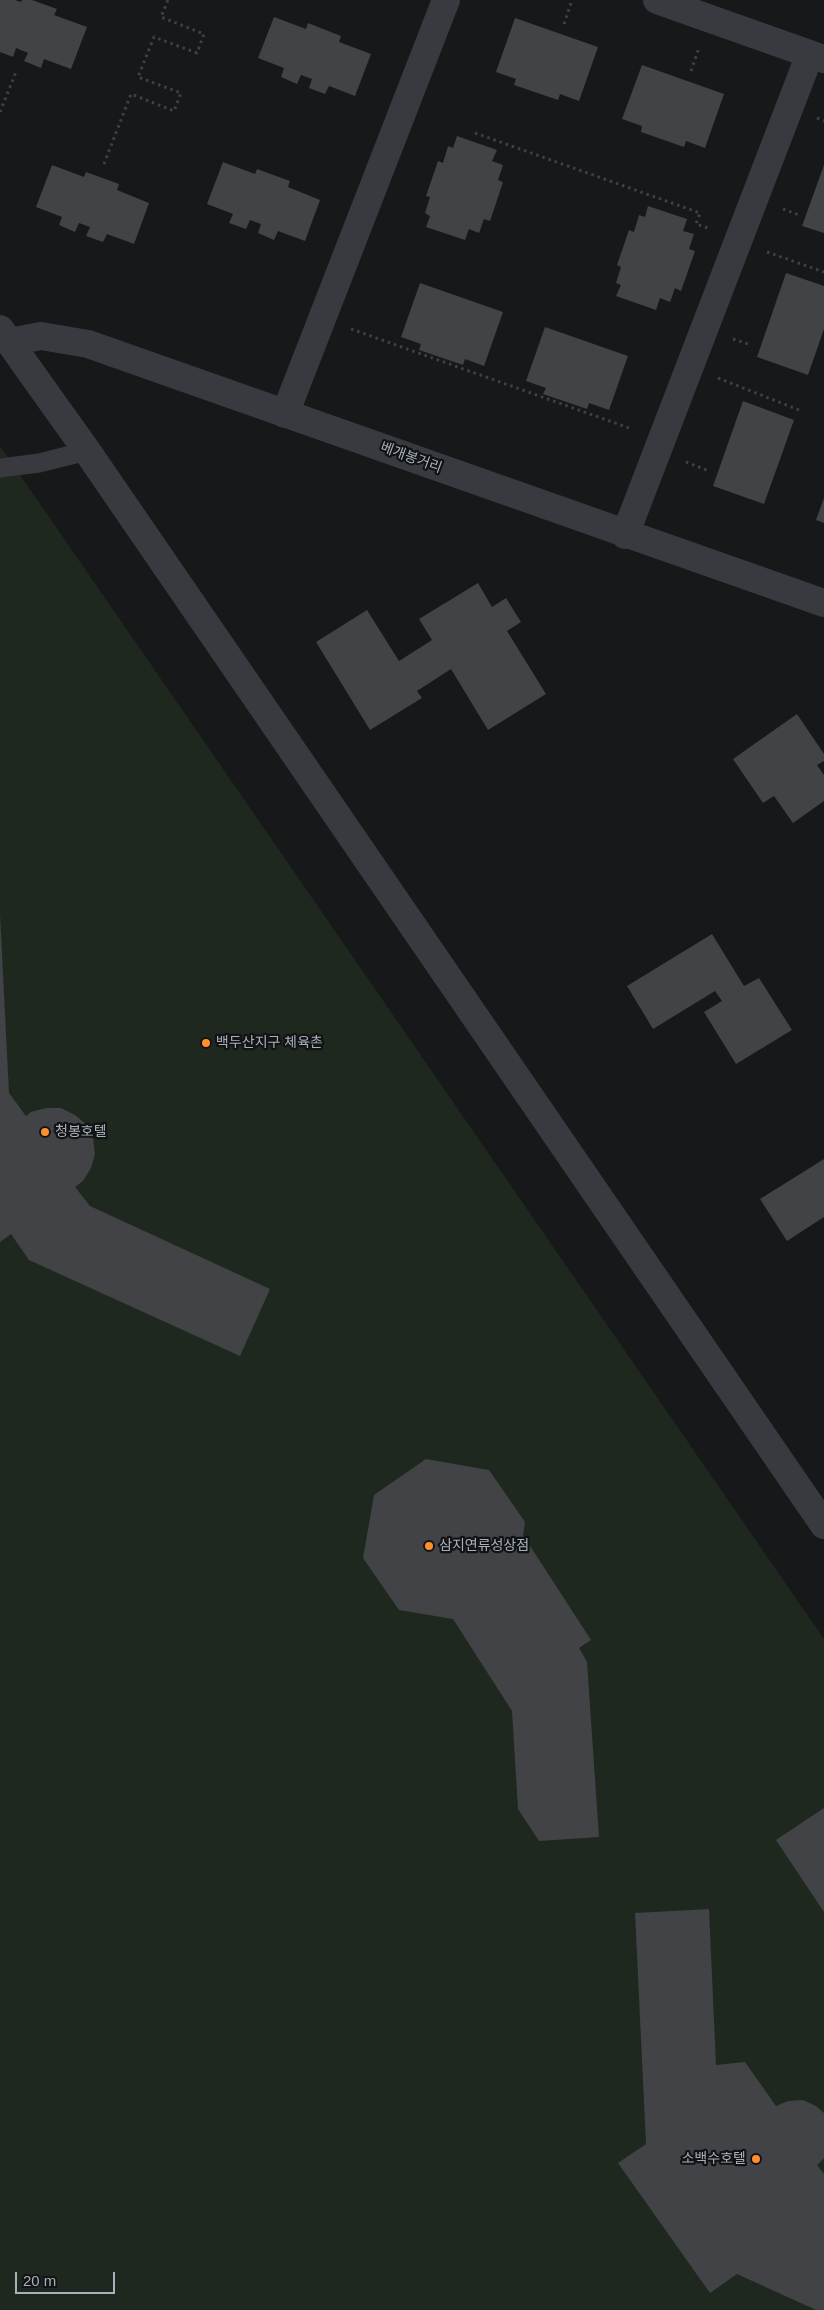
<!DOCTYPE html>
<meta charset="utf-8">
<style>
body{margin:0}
#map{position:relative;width:824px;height:2310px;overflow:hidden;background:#17181a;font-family:Arial,sans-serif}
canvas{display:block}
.scale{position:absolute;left:15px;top:2272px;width:100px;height:22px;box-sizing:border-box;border:2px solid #a8b1bb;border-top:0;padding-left:6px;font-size:15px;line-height:18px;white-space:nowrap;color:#a8b1bb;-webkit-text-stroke:4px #121315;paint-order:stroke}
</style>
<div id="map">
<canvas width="824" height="2310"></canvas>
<div class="scale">20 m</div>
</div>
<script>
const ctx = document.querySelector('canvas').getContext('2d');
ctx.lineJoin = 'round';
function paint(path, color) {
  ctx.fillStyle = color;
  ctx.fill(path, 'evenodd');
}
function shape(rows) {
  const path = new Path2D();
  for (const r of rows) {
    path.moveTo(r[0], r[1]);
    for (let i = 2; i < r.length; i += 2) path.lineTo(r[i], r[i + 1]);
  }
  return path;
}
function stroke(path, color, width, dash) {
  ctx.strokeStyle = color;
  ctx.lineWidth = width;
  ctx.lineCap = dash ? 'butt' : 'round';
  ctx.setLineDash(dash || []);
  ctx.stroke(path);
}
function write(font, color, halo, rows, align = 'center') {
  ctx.font = font + ' Arial,"Noto Sans KR",sans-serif';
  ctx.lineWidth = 4.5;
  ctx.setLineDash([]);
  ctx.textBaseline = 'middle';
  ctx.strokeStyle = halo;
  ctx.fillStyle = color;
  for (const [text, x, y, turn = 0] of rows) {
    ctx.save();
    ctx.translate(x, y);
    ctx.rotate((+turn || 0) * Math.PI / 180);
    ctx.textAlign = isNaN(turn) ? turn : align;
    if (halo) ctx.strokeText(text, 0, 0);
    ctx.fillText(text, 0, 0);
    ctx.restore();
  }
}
const green = shape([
 [0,446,824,1639,824,2310,0,2310]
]);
const building = shape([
 [0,0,15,0,21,2,22,0,32,0,57,9,54,15,87,27,71,69,44,59,41,68,24,61,28,53,16,48,13,57,0,52],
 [274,17,306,29,308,23,341,36,339,42,371,54,355,96,329,86,325,94,309,88,312,79,301,75,297,84,281,77,284,68,258,58],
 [515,18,598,47,579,101,560,94,558,100,514,85,516,79,496,72],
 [642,65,724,94,705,148,686,141,684,147,641,132,642,126,622,119],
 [457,136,497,150,492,161,503,165,498,180,503,182,490,221,484,219,479,233,469,229,465,240,426,227,430,216,425,213,430,197,426,196,438,161,443,163,448,146,453,148],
 [223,162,255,174,257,169,290,181,288,187,320,200,305,241,278,231,274,240,258,233,261,224,250,220,246,229,229,223,233,214,207,204],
 [52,165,84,177,86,172,119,184,117,190,149,203,134,244,107,234,103,242,86,236,90,227,79,223,75,232,59,225,62,217,36,207],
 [824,165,824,233,802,226],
 [648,206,687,219,683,231,694,234,689,249,695,251,681,291,675,288,670,302,660,298,656,310,616,296,621,285,616,283,621,267,617,265,629,230,634,232,639,215,645,217],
 [786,273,824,286,824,329,808,375,757,357],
 [420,283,503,312,484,366,465,359,463,365,419,350,421,344,401,337],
 [545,327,628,356,609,410,589,403,587,409,543,394,546,388,526,381],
 [743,401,794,420,764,504,713,486],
 [824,498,824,523,816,520],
 [478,583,492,607,506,598,521,622,507,631,546,694,488,730,451,669,417,691,422,698,370,730,316,642,367,610,399,661,432,640,419,619],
 [797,714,824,754,824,761,817,765,824,775,824,801,793,823,774,796,763,803,733,759],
 [0,914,9,1093,26,1116,31,1112,46,1108,61,1108,75,1115,87,1125,93,1139,95,1154,91,1168,83,1181,75,1187,90,1206,270,1289,240,1356,29,1260,11,1234,0,1242],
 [712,934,744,986,759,978,792,1030,736,1064,704,1012,722,1001,715,991,653,1029,627,986],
 [824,1159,824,1217,787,1241,760,1199],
 [426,1459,489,1470,525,1522,523,1535,591,1640,579,1648,587,1662,599,1837,539,1841,518,1809,512,1711,453,1619,399,1610,363,1558,374,1495],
 [824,1808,824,1912,776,1840],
 [709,1909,716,2065,745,2062,776,2106,788,2101,803,2100,816,2106,824,2113,824,2158,817,2165,824,2174,824,2310,816,2310,737,2274,710,2293,618,2163,646,2144,635,1913]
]);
const path = shape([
 [564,24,572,0],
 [691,71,699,48],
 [0,112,16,72],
 [817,118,824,121],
 [475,133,700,213,696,224,708,228,707,230],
 [104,164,131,94,174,111,181,93,138,77,154,37,197,53,204,34,161,17,168,0],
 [783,209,799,215],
 [767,252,824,272],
 [351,329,632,429],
 [733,339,751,345],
 [718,378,799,410],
 [686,462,709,471]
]);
const service = shape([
 [0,468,39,463,87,451]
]);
const minor = shape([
 [657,0,824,59],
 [285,414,446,0],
 [625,535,810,54]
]);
const tertiary = shape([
 [0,329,87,451,824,1525],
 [9,342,41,336,88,344,824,603]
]);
const markers = [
 [206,1043,5,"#ff8f2a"],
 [45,1132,5,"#ff8f2a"],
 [429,1546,5,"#ff8f2a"],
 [756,2159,5,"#ff8f2a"]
];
const streetNames = [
 ["베개봉거리",411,458,20]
];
const poiNames = [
 ["백두산지구 체육촌",216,1043],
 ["청봉호텔",55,1132],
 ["삼지연류성상점",439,1546],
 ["소백수호텔",746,2159,"right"]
];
paint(green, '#1f281f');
paint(building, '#414347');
stroke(path, '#3e4246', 3, [2.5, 4]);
stroke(service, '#383a3f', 19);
stroke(minor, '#383a3f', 28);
stroke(tertiary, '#383a3f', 28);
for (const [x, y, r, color] of markers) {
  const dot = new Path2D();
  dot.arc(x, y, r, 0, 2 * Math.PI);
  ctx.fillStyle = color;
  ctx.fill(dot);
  stroke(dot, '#121315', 2);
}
write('14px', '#a8b1bb', '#121315', streetNames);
write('14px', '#a8b1bb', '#121315', poiNames, 'left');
</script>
